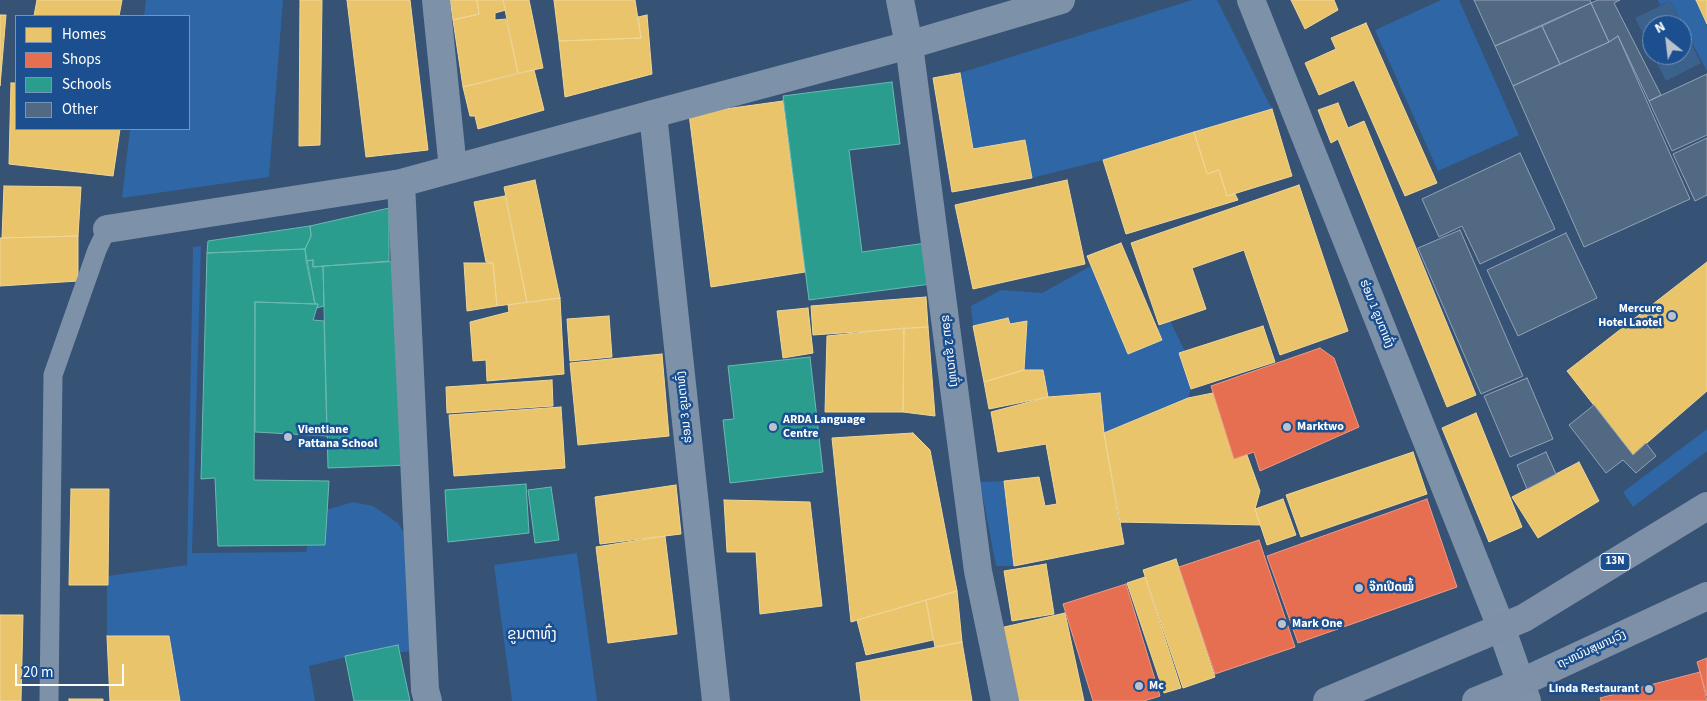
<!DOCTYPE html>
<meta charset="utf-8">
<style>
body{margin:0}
#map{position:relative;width:1707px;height:701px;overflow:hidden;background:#365274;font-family:"Source Sans 3",sans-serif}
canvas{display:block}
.legend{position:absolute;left:15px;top:15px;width:175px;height:115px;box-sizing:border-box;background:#1b4f8f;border:1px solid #7695bc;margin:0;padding:6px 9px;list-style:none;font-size:15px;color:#fff}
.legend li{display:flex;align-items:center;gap:10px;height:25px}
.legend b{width:25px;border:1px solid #7695bc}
.north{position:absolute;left:1642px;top:15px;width:50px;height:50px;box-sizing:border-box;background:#1b4f8f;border:1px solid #7695bc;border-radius:50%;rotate:331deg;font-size:14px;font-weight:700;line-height:20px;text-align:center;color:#fff}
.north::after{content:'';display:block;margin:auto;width:18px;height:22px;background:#b9c2ce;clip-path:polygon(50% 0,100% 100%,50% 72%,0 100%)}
.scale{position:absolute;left:15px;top:664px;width:109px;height:22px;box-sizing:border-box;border:2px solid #fff;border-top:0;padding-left:6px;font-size:15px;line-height:18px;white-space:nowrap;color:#fff;-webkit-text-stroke:4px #1b4f8f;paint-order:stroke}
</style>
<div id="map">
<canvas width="1707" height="701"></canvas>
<ul class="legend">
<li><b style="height:14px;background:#e9c46a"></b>Homes</li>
<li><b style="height:14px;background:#e76f51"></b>Shops</li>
<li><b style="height:14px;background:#2a9d8f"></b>Schools</li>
<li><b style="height:14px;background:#526984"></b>Other</li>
</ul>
<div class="north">N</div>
<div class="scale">20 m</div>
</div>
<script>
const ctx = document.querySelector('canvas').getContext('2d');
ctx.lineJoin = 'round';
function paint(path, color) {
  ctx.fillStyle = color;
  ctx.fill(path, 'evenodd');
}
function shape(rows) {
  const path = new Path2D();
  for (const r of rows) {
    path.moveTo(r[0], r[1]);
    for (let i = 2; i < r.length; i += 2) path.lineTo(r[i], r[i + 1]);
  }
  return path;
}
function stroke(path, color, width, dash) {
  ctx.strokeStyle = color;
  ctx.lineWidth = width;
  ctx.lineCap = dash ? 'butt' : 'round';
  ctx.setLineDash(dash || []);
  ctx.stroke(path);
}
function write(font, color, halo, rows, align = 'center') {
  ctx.font = font + ' "Source Sans 3","Noto Sans Lao",sans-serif';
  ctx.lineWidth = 5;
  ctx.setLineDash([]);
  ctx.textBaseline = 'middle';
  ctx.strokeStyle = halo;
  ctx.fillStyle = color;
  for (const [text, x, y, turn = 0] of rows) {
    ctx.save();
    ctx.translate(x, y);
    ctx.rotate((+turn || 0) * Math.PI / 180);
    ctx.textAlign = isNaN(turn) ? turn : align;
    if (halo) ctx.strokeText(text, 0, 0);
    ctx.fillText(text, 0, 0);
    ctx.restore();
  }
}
const green = shape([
 [146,0,283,0,269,177,122,198,130,129,189,129,189,16,144,16],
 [1192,0,1217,0,1272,109,1103,160,1032,178,1025,140,973,149,960,73],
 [1441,0,1459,0,1519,135,1438,171,1375,30],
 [1658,0,1696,0,1707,24,1707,71,1670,1,1660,5],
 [201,246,192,553,306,552,311,526,326,510,353,502,373,506,398,523,407,538,413,651,342,658,309,666,315,701,180,701,169,636,107,636,107,576,187,565,193,247],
 [1091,266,1128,354,1162,340,1157,328,1170,321,1185,351,1179,353,1191,389,1188,398,1104,433,1100,393,1048,397,1043,370,1024,370,1027,321,1010,324,1008,318,973,326,971,306,1001,290,1042,293],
 [1707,429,1707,451,1633,507,1623,492],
 [1004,481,1014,566,996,566,980,482],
 [577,553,597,701,512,701,494,565]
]);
const water = shape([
 [1670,1,1701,63,1666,81,1653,55,1682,55,1682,25,1652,25,1652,52,1635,18]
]);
const homes = shape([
 [37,0,122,0,119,16,34,16,37,0],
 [300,0,322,0,320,145,299,146,300,0],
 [347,0,410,0,428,150,366,157,347,0],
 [450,0,477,0,479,14,453,20,450,0],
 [477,0,503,0,506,10,495,13,495,20,506,19,518,73,463,87,453,20,479,14,477,0],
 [503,0,529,0,543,68,518,73,503,0],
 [554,0,635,0,641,38,559,41,554,0],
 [1291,0,1334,0,1338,10,1305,29,1291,0],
 [1696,0,1707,0,1707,24,1696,0],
 [0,15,6,15,0,86,0,15],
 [647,15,652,74,565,97,559,41,641,38,638,17,647,15],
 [1366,23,1437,183,1405,196,1354,80,1319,95,1305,63,1336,49,1331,38,1366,23],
 [534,70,544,110,478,129,475,116,470,116,463,87,534,70],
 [960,73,973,149,1025,140,1032,178,952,192,933,78,960,73],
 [11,83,16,83,16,129,120,129,113,176,9,164,11,83],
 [783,101,805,272,711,287,689,114,783,101],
 [1338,103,1348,128,1364,121,1476,395,1447,407,1338,139,1331,143,1318,110,1338,103],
 [1272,109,1292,176,1227,196,1219,170,1207,174,1194,132,1272,109],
 [1194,132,1207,174,1219,170,1227,196,1235,194,1238,200,1126,234,1103,160,1194,132],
 [535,180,560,298,527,302,504,187,535,180],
 [1067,180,1085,264,973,289,955,205,1067,180],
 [1299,185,1348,331,1280,355,1244,250,1192,268,1206,309,1159,325,1131,243,1299,185],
 [4,186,81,187,78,236,2,238,4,186],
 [505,196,527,302,497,306,493,263,486,262,474,202,505,196],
 [78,236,78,281,0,286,0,238,78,236],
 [1121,243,1162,340,1128,354,1087,256,1121,243],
 [1707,262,1707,391,1633,455,1567,371,1707,262],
 [464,263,493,263,497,306,467,311,464,263],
 [926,297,928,327,813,335,811,306,926,297],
 [560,298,564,374,487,381,486,360,473,361,470,322,509,312,508,305,560,298],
 [808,308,813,353,783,358,777,311,808,308],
 [609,316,612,357,570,361,567,319,609,316],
 [1008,318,1010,324,1027,321,1024,370,984,382,973,326,1008,318],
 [1263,326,1275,362,1191,389,1179,353,1263,326],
 [928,327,935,416,903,412,904,328,928,327],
 [904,328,903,412,825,412,827,336,904,328],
 [662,354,669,436,578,445,570,363,662,354],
 [1024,370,1043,370,1048,397,989,409,984,382,1024,370],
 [552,380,553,406,447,413,446,387,552,380],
 [1100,393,1104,433,1124,544,1014,566,1004,481,1039,477,1045,506,1057,504,1046,444,998,452,991,412,1048,397,1100,393],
 [1213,393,1234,459,1247,455,1260,491,1255,509,1260,525,1119,522,1104,433,1188,398,1213,393],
 [561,407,565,468,454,476,449,415,561,407],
 [1476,413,1522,527,1489,542,1442,428,1476,413],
 [913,433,930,450,957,591,851,622,832,438,913,433],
 [1413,452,1427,494,1301,537,1286,495,1413,452],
 [1579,462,1599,501,1538,538,1512,497,1579,462],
 [676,485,681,534,600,544,595,497,676,485],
 [71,489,109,489,108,585,69,585,71,489],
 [1283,499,1296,535,1267,545,1255,509,1283,499],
 [724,500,810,502,822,606,760,614,756,552,727,552,724,500],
 [665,536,677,634,608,643,596,547,665,536],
 [1176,559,1215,677,1183,688,1143,570,1176,559],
 [1046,564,1054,614,1012,621,1004,571,1046,564],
 [1145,577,1181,688,1164,693,1127,583,1145,577],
 [957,591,962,642,935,647,926,600,957,591],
 [926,600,933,640,866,655,857,620,926,600],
 [1065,613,1084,701,1016,701,1000,628,1065,613],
 [0,615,23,615,21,701,0,701,0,615],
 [107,636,169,636,180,701,110,701,107,636],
 [962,642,972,701,861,701,856,663,962,642],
 [69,699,103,699,103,701,69,701,69,699]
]);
const shops = shape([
 [1320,348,1334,358,1359,427,1260,471,1254,452,1234,459,1211,386,1320,348],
 [1427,499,1457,587,1298,643,1267,556,1427,499],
 [1259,540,1295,647,1215,674,1179,567,1259,540],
 [1126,584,1160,696,1144,701,1093,701,1063,604,1126,584],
 [1707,658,1707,696,1697,662,1707,658],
 [1700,672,1707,701,1601,701,1600,698,1700,672]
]);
const schools = shape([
 [892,82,900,144,849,150,862,252,926,243,931,284,809,300,783,96,892,82],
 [389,208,389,261,313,267,313,260,306,261,305,249,311,236,310,226,389,208],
 [310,226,311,236,305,249,207,253,208,241,310,226],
 [305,249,315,304,255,302,254,480,329,481,325,545,218,546,215,478,201,479,207,253,305,249],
 [313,260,313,267,323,266,324,306,317,308,318,304,315,304,306,261,313,260],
 [401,261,410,465,328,468,323,266,401,261],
 [255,302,318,304,313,320,324,321,327,436,255,432,255,302],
 [810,357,823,472,730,483,723,420,734,419,728,366,810,357],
 [526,484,529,533,448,542,445,490,526,484],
 [551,487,559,540,535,543,528,490,551,487],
 [398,645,410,701,354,701,345,656,398,645]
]);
const building = shape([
 [1474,0,1590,0,1591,3,1495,46,1474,0],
 [1598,0,1620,0,1614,3,1661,95,1649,101,1618,36,1609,42,1591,3,1598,0],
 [1591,3,1609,42,1560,64,1542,26,1591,3],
 [1542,26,1560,64,1513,86,1495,46,1542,26],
 [1618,36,1690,199,1584,247,1513,86,1609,42,1618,36],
 [1707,74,1707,135,1672,151,1649,101,1707,74],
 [1707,138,1707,195,1695,201,1673,154,1707,138],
 [1520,153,1555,229,1480,264,1462,226,1439,237,1422,199,1520,153],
 [1460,230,1523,376,1481,394,1418,248,1460,230],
 [1566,233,1597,298,1518,336,1487,270,1566,233],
 [1527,378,1553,439,1510,457,1484,396,1527,378],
 [1594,405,1633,455,1646,443,1656,456,1636,473,1623,460,1606,473,1569,425,1594,405],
 [1546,452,1556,474,1527,489,1517,465,1546,452]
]);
const service = shape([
 [49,701,53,375,97,250,107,229]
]);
const minor = shape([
 [436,0,453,169],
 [900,0,909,45,978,571,1005,701],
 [1251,0,1501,627,1527,701],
 [653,114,716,701],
 [401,183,425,690,428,701],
 [107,229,401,183,653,114,909,45,1061,0]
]);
const trunk = shape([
 [1327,701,1524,618,1707,506],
 [1476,701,1520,683,1707,596]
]);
const markers = [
 [1672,316,5,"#b9c2ce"],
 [773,427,5,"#b9c2ce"],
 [1287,427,5,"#b9c2ce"],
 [288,437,5,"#b9c2ce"],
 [1359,588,5,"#b9c2ce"],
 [1282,624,5,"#b9c2ce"],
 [1139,686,5,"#b9c2ce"],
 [1649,689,5,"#b9c2ce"]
];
const shields = [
 [1615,562,30]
];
const shieldNames = [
 ["13N",1615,562]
];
const poiNames = [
 ["Mercure",1662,309,"right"],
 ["Hotel Laotel",1662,323,"right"],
 ["ARDA Language",783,420],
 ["Centre",783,434],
 ["Marktwo",1297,427],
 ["Vientiane",298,430],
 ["Pattana School",298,444],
 ["ຈ໊ກເປີດໝ້ໍ",1369,588],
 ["Mark One",1292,624],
 ["Mc",1149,686],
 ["Linda Restaurant",1639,689,"right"]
];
const streetNames = [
 ["ຮ່ອມ 1 ຂູນຕາທົ່ງ",1376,314,68],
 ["ຮ່ອມ 2 ຂູນຕາທົ່ງ",949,351,83],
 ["ຮ່ອມ 3 ຂູນຕາທົ່ງ",685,407,-96],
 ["ຖະຫນົນສຸພານຸວົງ",1592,650,-25]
];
const quarterNames = [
 ["ຂູນຕາທົ່ງ",532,636]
];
paint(green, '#2f66a5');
paint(water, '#3b618d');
paint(homes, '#e9c46a');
stroke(homes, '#f0d697', 1);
paint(shops, '#e76f51');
stroke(shops, '#ee9a85', 1);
paint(schools, '#2a9d8f');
stroke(schools, '#6abab1', 1);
paint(building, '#526984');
stroke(building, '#92a2b6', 1);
stroke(service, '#7d92a8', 19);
stroke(minor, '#7d92a8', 28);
stroke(trunk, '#7e90a7', 28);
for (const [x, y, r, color] of markers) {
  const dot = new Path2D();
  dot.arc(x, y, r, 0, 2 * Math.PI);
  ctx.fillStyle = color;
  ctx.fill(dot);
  stroke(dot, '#1b4f8f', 2);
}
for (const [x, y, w] of shields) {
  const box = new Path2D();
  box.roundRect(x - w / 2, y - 8.5, w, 17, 4);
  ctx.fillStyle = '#1b4f8f';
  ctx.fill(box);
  stroke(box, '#fff', 1);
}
write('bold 11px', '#fff', null, shieldNames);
write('bold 12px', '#fff', '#1b4f8f', poiNames, 'left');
write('12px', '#fff', '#1b4f8f', streetNames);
write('15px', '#fff', '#1b4f8f', quarterNames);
</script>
